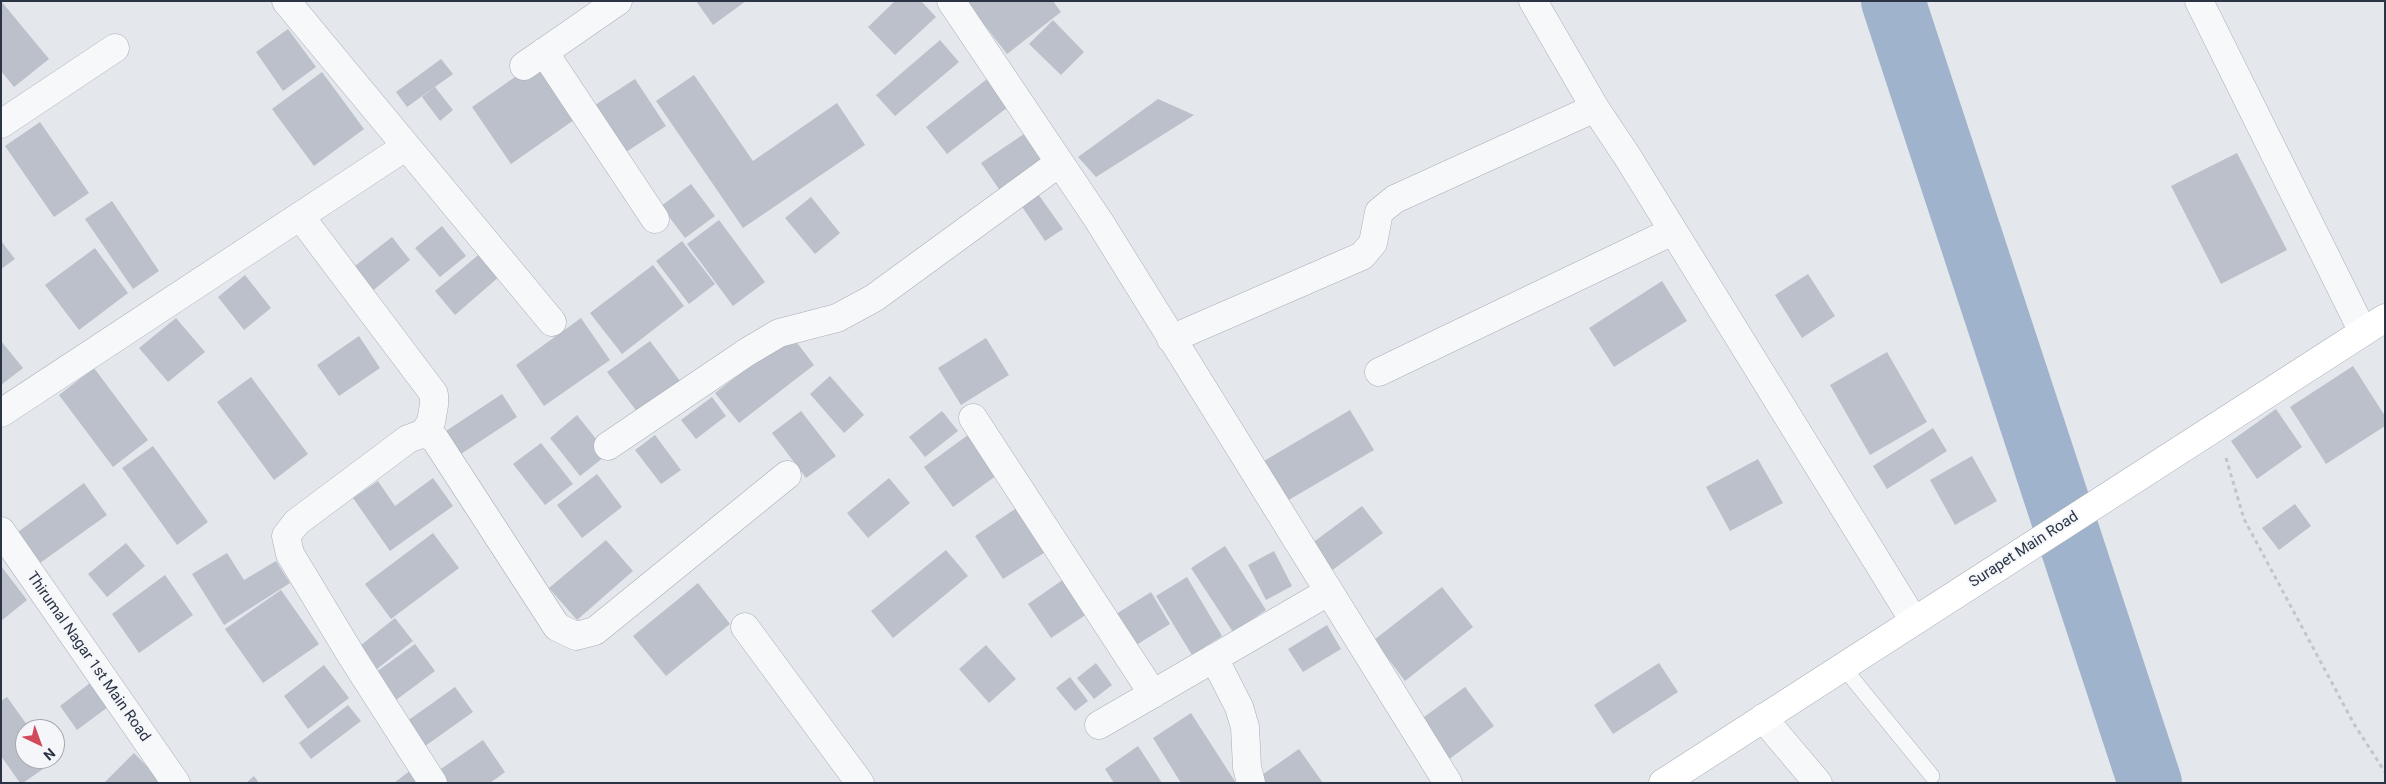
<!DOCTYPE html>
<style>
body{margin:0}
#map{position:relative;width:2386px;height:784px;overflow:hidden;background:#e4e7ec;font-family:Roboto,sans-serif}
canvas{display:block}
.frame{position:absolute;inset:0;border:2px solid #2b3445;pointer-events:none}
.north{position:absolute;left:15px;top:719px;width:50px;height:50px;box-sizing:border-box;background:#f4f6f9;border:1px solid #a4a8b1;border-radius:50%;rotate:138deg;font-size:14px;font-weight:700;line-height:20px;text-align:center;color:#2b3445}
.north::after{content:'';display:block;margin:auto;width:18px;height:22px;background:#d1495b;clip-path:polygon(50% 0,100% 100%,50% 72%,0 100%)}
</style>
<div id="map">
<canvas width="2386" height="784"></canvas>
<div class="frame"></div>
<div class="north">N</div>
</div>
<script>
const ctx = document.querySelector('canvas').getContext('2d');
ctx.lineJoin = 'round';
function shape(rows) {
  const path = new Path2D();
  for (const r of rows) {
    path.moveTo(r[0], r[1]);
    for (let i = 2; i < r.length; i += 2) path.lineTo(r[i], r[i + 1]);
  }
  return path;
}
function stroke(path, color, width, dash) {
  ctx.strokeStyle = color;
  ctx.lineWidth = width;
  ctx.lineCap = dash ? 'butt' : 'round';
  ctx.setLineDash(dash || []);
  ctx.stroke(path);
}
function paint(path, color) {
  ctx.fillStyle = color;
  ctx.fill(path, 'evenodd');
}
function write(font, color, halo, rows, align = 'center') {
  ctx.font = font + ' Roboto,sans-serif';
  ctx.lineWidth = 4;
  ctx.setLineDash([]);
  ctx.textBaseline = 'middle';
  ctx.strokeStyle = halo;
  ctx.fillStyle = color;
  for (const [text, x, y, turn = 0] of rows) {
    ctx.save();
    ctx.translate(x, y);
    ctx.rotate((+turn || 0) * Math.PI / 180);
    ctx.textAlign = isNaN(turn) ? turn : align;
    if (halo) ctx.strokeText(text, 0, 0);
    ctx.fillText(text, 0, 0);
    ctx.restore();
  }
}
const river = shape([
 [1893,1,2150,783]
]);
const building = shape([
 [1,1,49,59,14,87,1,71],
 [696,1,746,1,713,25],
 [895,1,921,1,936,17,895,55,868,27],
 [966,1,1053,1,1061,12,1007,54],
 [1053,20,1084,52,1061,75,1029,44],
 [288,29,316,67,283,91,256,52],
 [940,40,959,62,895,116,876,95],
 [441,59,453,74,407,107,396,92],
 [535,63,574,120,511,164,472,107],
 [322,72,364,129,314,166,272,109],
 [694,75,753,161,837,103,865,145,743,228,656,101],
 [635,79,666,126,626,152,595,105],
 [987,79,1008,107,947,154,926,127],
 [435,87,453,110,440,121,422,97],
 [1158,99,1194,115,1096,177,1078,157],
 [40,122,89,193,54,217,5,146],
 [1024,134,1043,163,1001,192,981,163],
 [2237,153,2287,250,2221,284,2171,186],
 [691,184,715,216,685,238,661,206],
 [1038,194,1063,229,1045,241,1021,205],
 [811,197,840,233,815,254,785,218],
 [112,201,159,271,133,289,85,219],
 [719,220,765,282,733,306,687,244],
 [442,226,466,256,440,277,415,248],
 [392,237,410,260,370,293,351,269],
 [1,241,15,259,1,269],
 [682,241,715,284,689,304,656,261],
 [95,248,128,293,79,330,45,285],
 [482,252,501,275,455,315,435,291],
 [653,265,684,306,622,354,590,313],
 [1808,274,1835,316,1802,338,1775,295],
 [245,275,271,308,244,330,218,297],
 [1662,281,1687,321,1614,367,1589,328],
 [176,318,205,352,168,382,139,348],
 [581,318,610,360,544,406,516,365],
 [791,335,814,365,739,423,715,393],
 [359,336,380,368,339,396,317,365],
 [986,338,1009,375,961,405,938,368],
 [1,341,23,368,1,385],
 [650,341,683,385,641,417,607,372],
 [1887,352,1927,422,1870,455,1830,385],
 [2353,366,2385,416,2385,426,2326,464,2290,407],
 [94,368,148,440,113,467,59,395],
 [830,376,864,415,844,433,810,394],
 [251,377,308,454,274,480,217,402],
 [502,394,517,417,461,454,446,431],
 [712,397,726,416,696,439,681,420],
 [2276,409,2302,447,2257,479,2231,441],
 [1350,410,1374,450,1287,501,1264,461],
 [801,411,836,456,806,478,772,433],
 [942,411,958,431,925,457,909,437],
 [577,415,608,454,580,476,550,438],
 [1933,428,1947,451,1887,489,1873,466],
 [655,435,681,470,661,484,635,450],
 [968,435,997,475,953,507,924,467],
 [541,443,573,484,545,505,513,464],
 [153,446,208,522,177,545,122,468],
 [1972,456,1997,501,1955,525,1930,480],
 [1758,459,1783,503,1730,531,1706,487],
 [597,474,622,507,582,538,557,505],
 [433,478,453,506,390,551,353,498,378,481,395,506],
 [889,478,910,503,868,538,847,513],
 [84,483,107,515,40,563,18,532],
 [2295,504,2311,526,2279,550,2262,528],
 [1362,506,1383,533,1331,571,1311,544],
 [1018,507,1047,551,1003,579,975,536],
 [433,533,459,568,391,619,365,584],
 [606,540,633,571,577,620,549,588],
 [126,543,145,566,107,597,88,574],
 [1225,546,1266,610,1233,632,1191,568],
 [946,550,968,576,893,638,871,611],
 [1274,551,1292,586,1266,600,1248,565],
 [227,553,244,580,276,561,290,583,224,625,192,574],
 [1,566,27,600,1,621],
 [165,575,193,615,139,653,112,614],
 [1187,577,1222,636,1192,655,1156,596],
 [1064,579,1087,614,1051,638,1028,604],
 [698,583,730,624,666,676,633,636],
 [1442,587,1473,627,1405,681,1374,640],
 [281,590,319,644,263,683,225,629],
 [1151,592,1170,624,1133,647,1113,616],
 [395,618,413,641,373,672,356,649],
 [1327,625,1341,649,1303,672,1288,649],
 [415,644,435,671,392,703,372,675],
 [986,645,1016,679,989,703,959,669],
 [1096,663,1112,685,1094,699,1077,678],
 [1659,663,1678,692,1613,734,1594,705],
 [324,665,349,698,308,729,284,696],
 [1070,677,1088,701,1075,711,1056,688],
 [90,683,108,707,77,730,60,706],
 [455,687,473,712,421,749,403,724],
 [1465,687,1494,726,1448,760,1420,720],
 [7,697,30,729,25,729,25,759,51,759,53,762,23,783,20,783,1,756,1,701],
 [348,705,361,721,311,759,299,743],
 [1191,713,1236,783,1181,783,1153,738],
 [483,740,505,772,490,783,442,783,435,773],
 [1138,746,1162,783,1114,783,1105,769],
 [1299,749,1323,783,1262,783,1259,777],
 [134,753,161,781,160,783,104,783],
 [411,770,420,783,394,783],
 [254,776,259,783,246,783]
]);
const path = shape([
 [2226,458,2244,519,2354,724,2385,772]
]);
const lane = shape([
 [1843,667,1932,776]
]);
const street = shape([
 [286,1,552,322],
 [951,1,1099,221,1448,783],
 [1533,1,1595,108,1627,156,1914,621],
 [2199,1,2363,332],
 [544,52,655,219],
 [524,66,618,1],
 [1,124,115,48],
 [300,216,434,394,434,405,431,422,424,433],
 [1171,339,1362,256,1373,243,1379,212,1395,199,1595,108],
 [1379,372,1673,231],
 [1,413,405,147],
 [973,418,1153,694],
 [608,446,747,352,779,333,837,318,874,298,1059,163],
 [1,531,176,783],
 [745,627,860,783],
 [1214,658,1239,707,1245,727,1247,767,1251,783],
 [1763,718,1818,783],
 [1099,725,1328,592],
 [433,783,351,655,290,554,286,536,297,522,408,439,424,433,435,439,557,627,576,636,595,631,787,475]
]);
const secondary = shape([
 [1663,783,2385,318]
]);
const streetNames = [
 ["Surapet Main Road",2024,550,-33],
 ["Thirumal Nagar 1st Main Road",88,657,55]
];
stroke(river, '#9fb4cc', 64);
paint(building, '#bbc0ca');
stroke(lane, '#a9aeb7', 16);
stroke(street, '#a9aeb7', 29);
stroke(secondary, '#a9aeb7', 29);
stroke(path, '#c2c5cb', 3, [4, 4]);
stroke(lane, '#f7f8fa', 15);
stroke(street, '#f7f8fa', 28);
stroke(secondary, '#fff', 28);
write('15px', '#2b3445', '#f4f6f9', streetNames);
</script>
